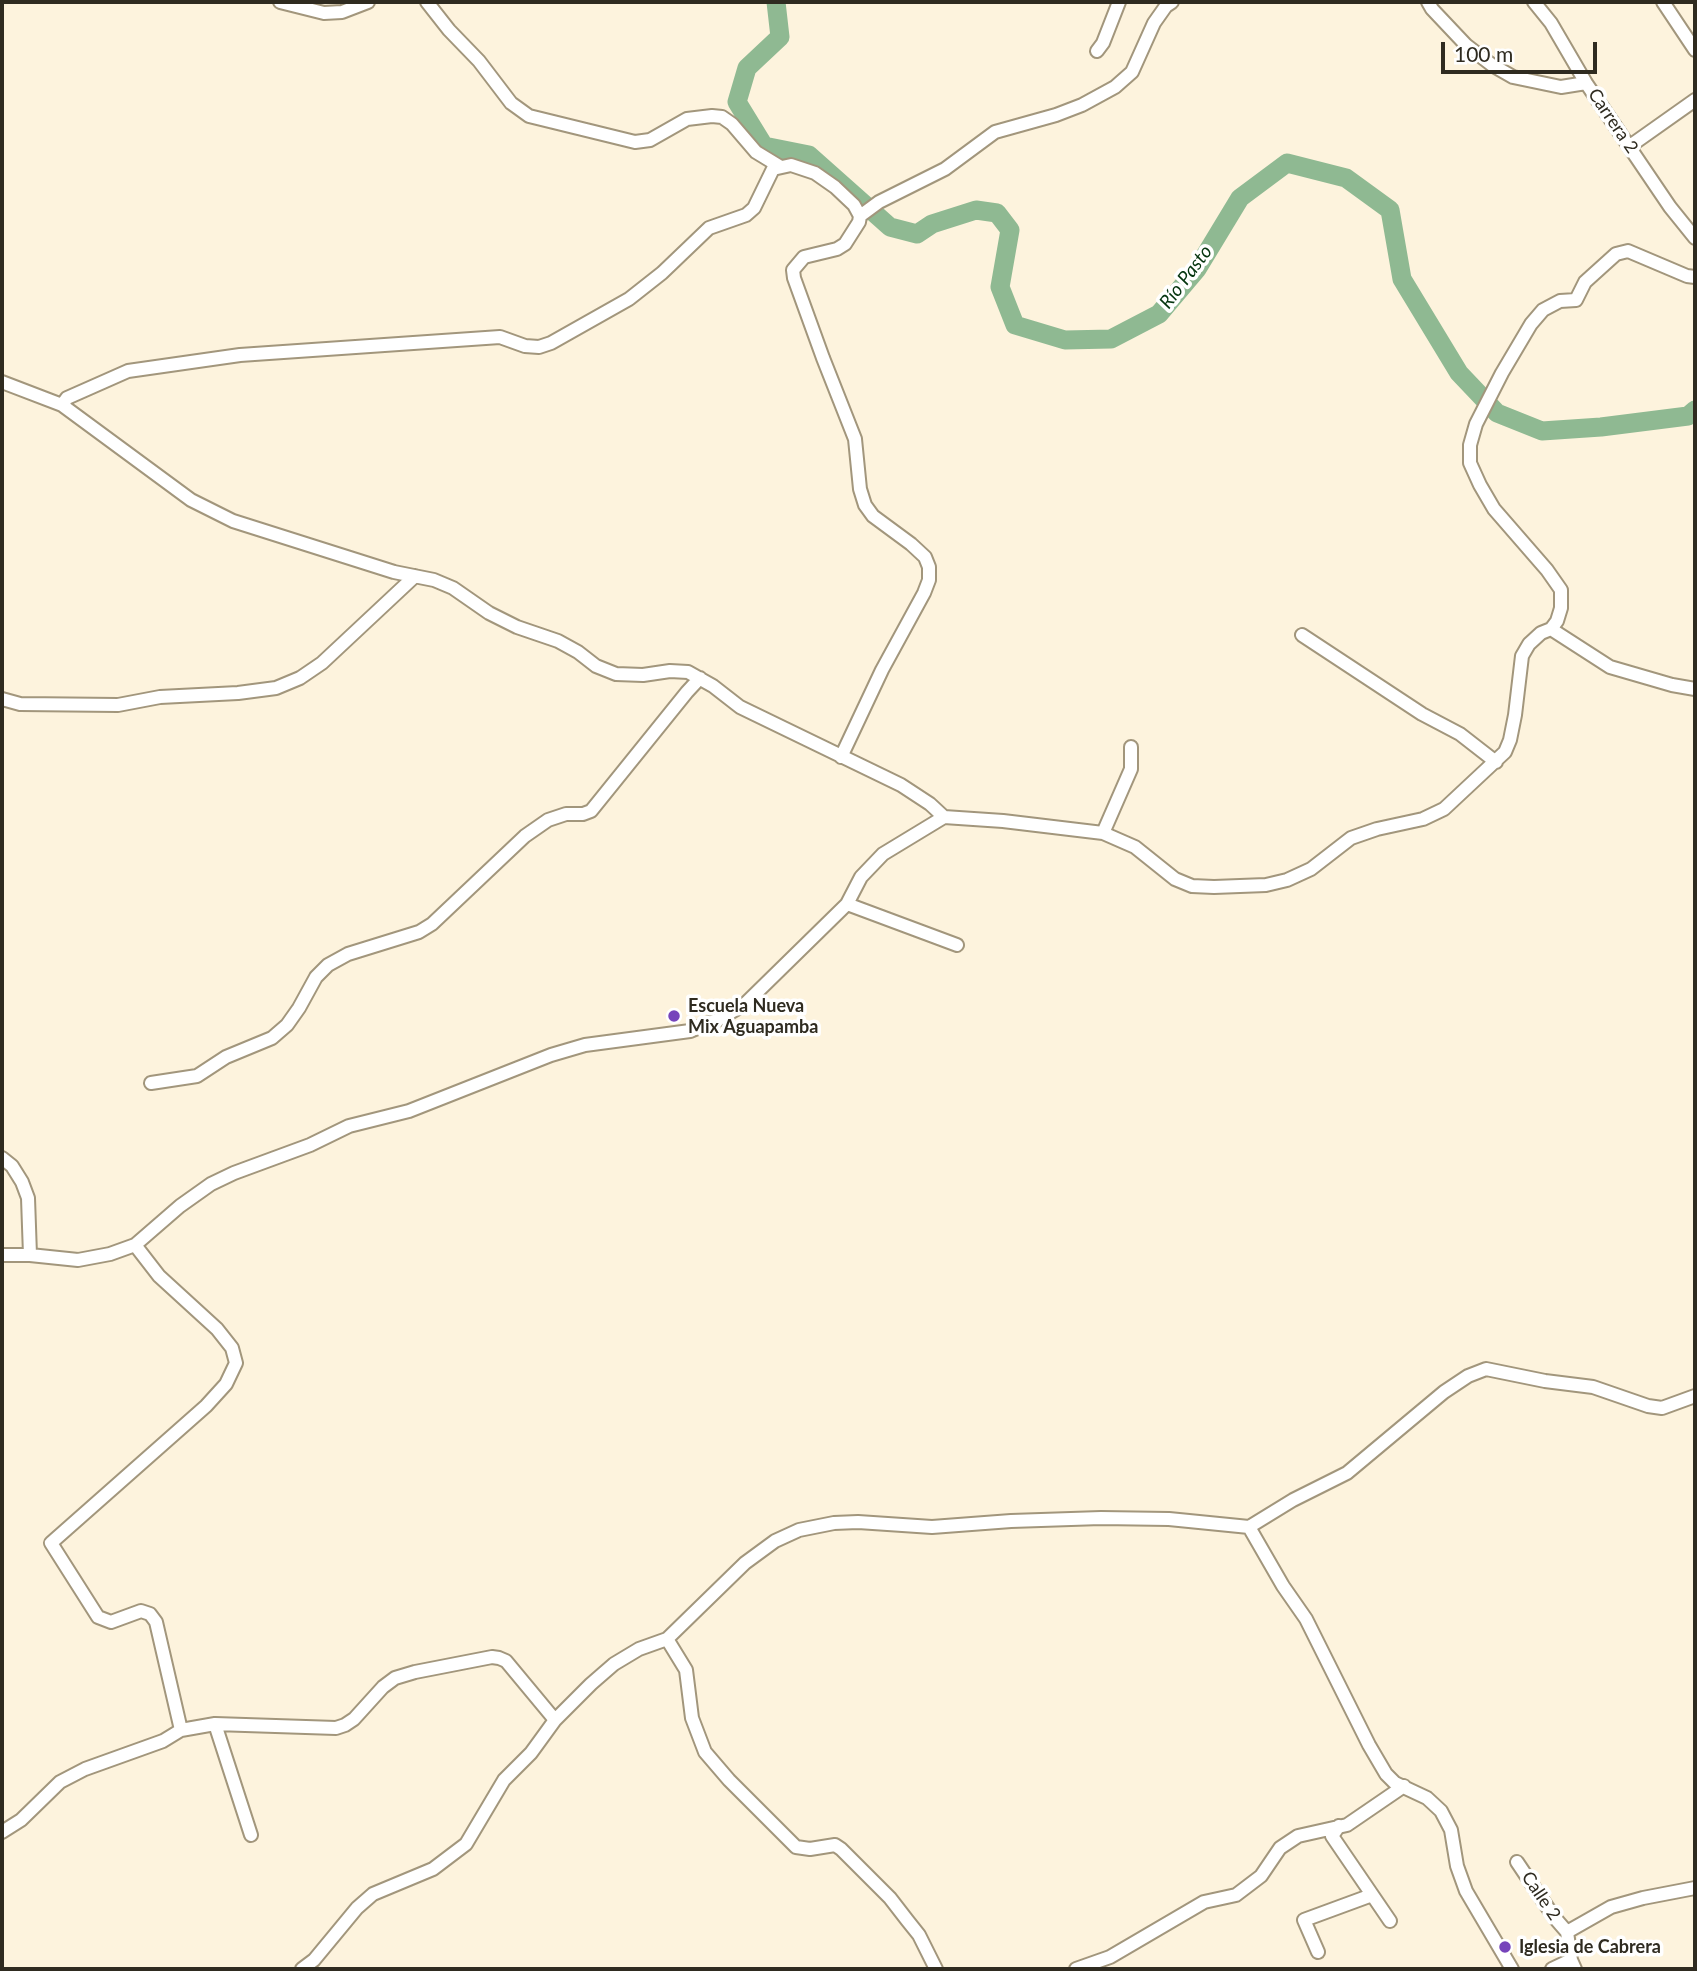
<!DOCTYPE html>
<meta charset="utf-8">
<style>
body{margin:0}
#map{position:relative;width:1697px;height:1971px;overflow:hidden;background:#fdf3dd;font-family:Lato,sans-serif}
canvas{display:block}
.frame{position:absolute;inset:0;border:4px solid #2f2b20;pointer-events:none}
.scale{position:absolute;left:1441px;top:42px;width:156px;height:32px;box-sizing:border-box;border:4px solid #2f2b20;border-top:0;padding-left:9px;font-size:21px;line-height:24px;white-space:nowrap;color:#2f2b20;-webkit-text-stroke:5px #fff;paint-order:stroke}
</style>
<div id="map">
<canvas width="1697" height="1971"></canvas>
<div class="frame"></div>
<div class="scale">100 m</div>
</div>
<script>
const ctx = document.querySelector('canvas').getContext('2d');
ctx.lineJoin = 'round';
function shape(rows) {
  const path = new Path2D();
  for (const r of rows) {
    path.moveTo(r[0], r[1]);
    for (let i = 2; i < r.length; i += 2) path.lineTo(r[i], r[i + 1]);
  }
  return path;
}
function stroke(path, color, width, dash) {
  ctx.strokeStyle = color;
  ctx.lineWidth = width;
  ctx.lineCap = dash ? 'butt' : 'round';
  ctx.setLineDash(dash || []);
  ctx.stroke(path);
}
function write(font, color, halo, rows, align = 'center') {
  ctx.font = font + ' Lato,sans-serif';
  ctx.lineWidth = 7;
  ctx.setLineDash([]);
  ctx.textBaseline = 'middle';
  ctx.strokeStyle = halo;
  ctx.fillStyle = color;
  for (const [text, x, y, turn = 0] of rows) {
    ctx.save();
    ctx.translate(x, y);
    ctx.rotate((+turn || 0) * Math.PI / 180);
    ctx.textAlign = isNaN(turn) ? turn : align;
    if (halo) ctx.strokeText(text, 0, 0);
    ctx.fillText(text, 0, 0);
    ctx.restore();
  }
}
const river = shape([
 [776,2,780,37,747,68,737,102,764,146,809,155,890,227,917,234,932,224,976,210,997,213,1010,230,1000,287,1015,325,1065,340,1111,339,1159,314,1197,269,1240,198,1287,163,1346,178,1390,210,1402,279,1459,373,1497,413,1542,431,1601,427,1688,416,1695,410]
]);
const minor = shape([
 [280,2,324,13,342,12,368,2],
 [427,2,449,30,479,61,511,103,529,116,635,142,650,140,687,119,712,116,722,117,732,124,756,152,779,166],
 [1428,2,1432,9,1466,45,1492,65,1513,77,1561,87,1586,83],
 [1534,2,1551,23,1586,83,1670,207,1695,238],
 [1663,2,1695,50],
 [1097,51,1103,43,1119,2],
 [1630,146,1695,100],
 [860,216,879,202,945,169,995,132,1056,115,1082,105,1115,87,1132,72,1154,23,1166,6,1172,2],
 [2,382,62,405,191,500,233,521,394,572,434,580,453,588,489,613,517,627,558,641,578,652,596,666,616,674,643,675,670,671,688,672,713,686,740,707,901,785,930,804,944,817],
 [62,405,67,398,128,371,240,355,500,337,525,346,539,347,551,343,629,299,662,273,709,228,746,215,754,208,773,169,791,165,815,173,835,187,854,205,860,216,859,222,845,244,837,249,804,257,793,270,794,278,823,358,855,439,860,489,865,505,873,516,911,544,925,557,929,567,929,580,924,593,882,670,841,757],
 [1551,629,1610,667,1672,685,1695,689],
 [1302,635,1422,714,1460,734,1496,762],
 [2,699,20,704,118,705,160,697,238,693,276,688,300,678,322,663,415,576],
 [1103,833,1131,769,1131,747],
 [847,904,957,945],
 [151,1083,197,1076,226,1057,272,1038,287,1025,299,1008,316,977,328,965,348,954,419,932,432,924,525,836,548,820,566,814,583,814,591,811,687,692,700,678],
 [2,1158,12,1166,22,1182,28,1198,30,1255],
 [135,1245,159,1276,217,1329,232,1348,236,1363,226,1384,206,1406,51,1543,98,1617,111,1622,141,1611,150,1614,156,1622,181,1730],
 [2,1255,30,1255,78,1260,110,1254,135,1245,180,1206,211,1184,234,1173,310,1145,349,1126,409,1111,551,1055,585,1045,690,1031,719,1019,745,1004,847,904,861,877,883,854,944,817,1003,821,1103,833,1135,847,1175,879,1192,886,1214,887,1266,885,1287,880,1311,869,1351,838,1377,829,1423,819,1444,809,1505,752,1510,740,1515,715,1522,656,1529,644,1541,633,1551,629,1557,621,1561,608,1561,590,1547,570,1494,509,1480,485,1470,463,1470,445,1476,424,1502,373,1531,324,1543,310,1560,301,1576,300,1585,282,1616,254,1628,251,1687,276,1695,277],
 [1249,1527,1283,1586,1306,1619,1369,1745,1386,1774,1395,1783,1427,1798,1441,1811,1451,1830,1457,1866,1466,1891,1512,1969],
 [667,1639,686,1670,692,1718,705,1752,729,1780,796,1847,810,1849,835,1845,841,1849,890,1898,907,1920,919,1935,936,1969],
 [215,1724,251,1835],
 [1339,1826,1332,1836,1390,1921],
 [2,1832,21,1820,60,1782,85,1769,163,1741,181,1730,215,1724,336,1728,345,1725,354,1719,383,1687,395,1678,415,1672,492,1657,499,1658,506,1661,555,1720],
 [1517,1862,1554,1917,1567,1932,1571,1960,1575,1969],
 [1567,1932,1611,1907,1643,1898,1695,1888],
 [1318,1952,1304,1920,1372,1895],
 [302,1969,314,1960,357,1908,373,1894,433,1869,466,1844,504,1780,531,1753,555,1720,591,1684,614,1664,639,1649,667,1639,745,1563,775,1541,799,1530,834,1523,858,1522,932,1527,1011,1521,1101,1518,1169,1519,1249,1527,1293,1500,1347,1473,1444,1392,1468,1376,1486,1369,1545,1381,1593,1387,1648,1406,1662,1408,1695,1396],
 [1076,1969,1110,1957,1204,1902,1236,1895,1261,1876,1280,1848,1298,1836,1347,1825,1404,1786],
 [1552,1969,1571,1960]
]);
const markers = [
 [674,1016,7,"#7644bb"],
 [1505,1947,7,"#7644bb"]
];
const streetNames = [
 ["Carrera 2",1613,121,56],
 ["Calle 2",1541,1896,56]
];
const poiNames = [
 ["Escuela Nueva",688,1006],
 ["Mix Aguapamba",688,1027],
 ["Iglesia de Cabrera",1519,1947]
];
const waterNames = [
 ["Río Pasto",1186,277,-53]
];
stroke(river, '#8fb992', 19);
stroke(minor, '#a2967c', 16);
stroke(minor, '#fff', 12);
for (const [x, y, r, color] of markers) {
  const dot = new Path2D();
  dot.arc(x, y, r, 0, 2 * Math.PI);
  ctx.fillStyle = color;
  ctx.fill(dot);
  stroke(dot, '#fff', 2.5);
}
write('18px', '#2f2b20', '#fff', streetNames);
write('bold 18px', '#2f2b20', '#fff', poiNames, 'left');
write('italic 19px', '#05350f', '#fff', waterNames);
</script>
